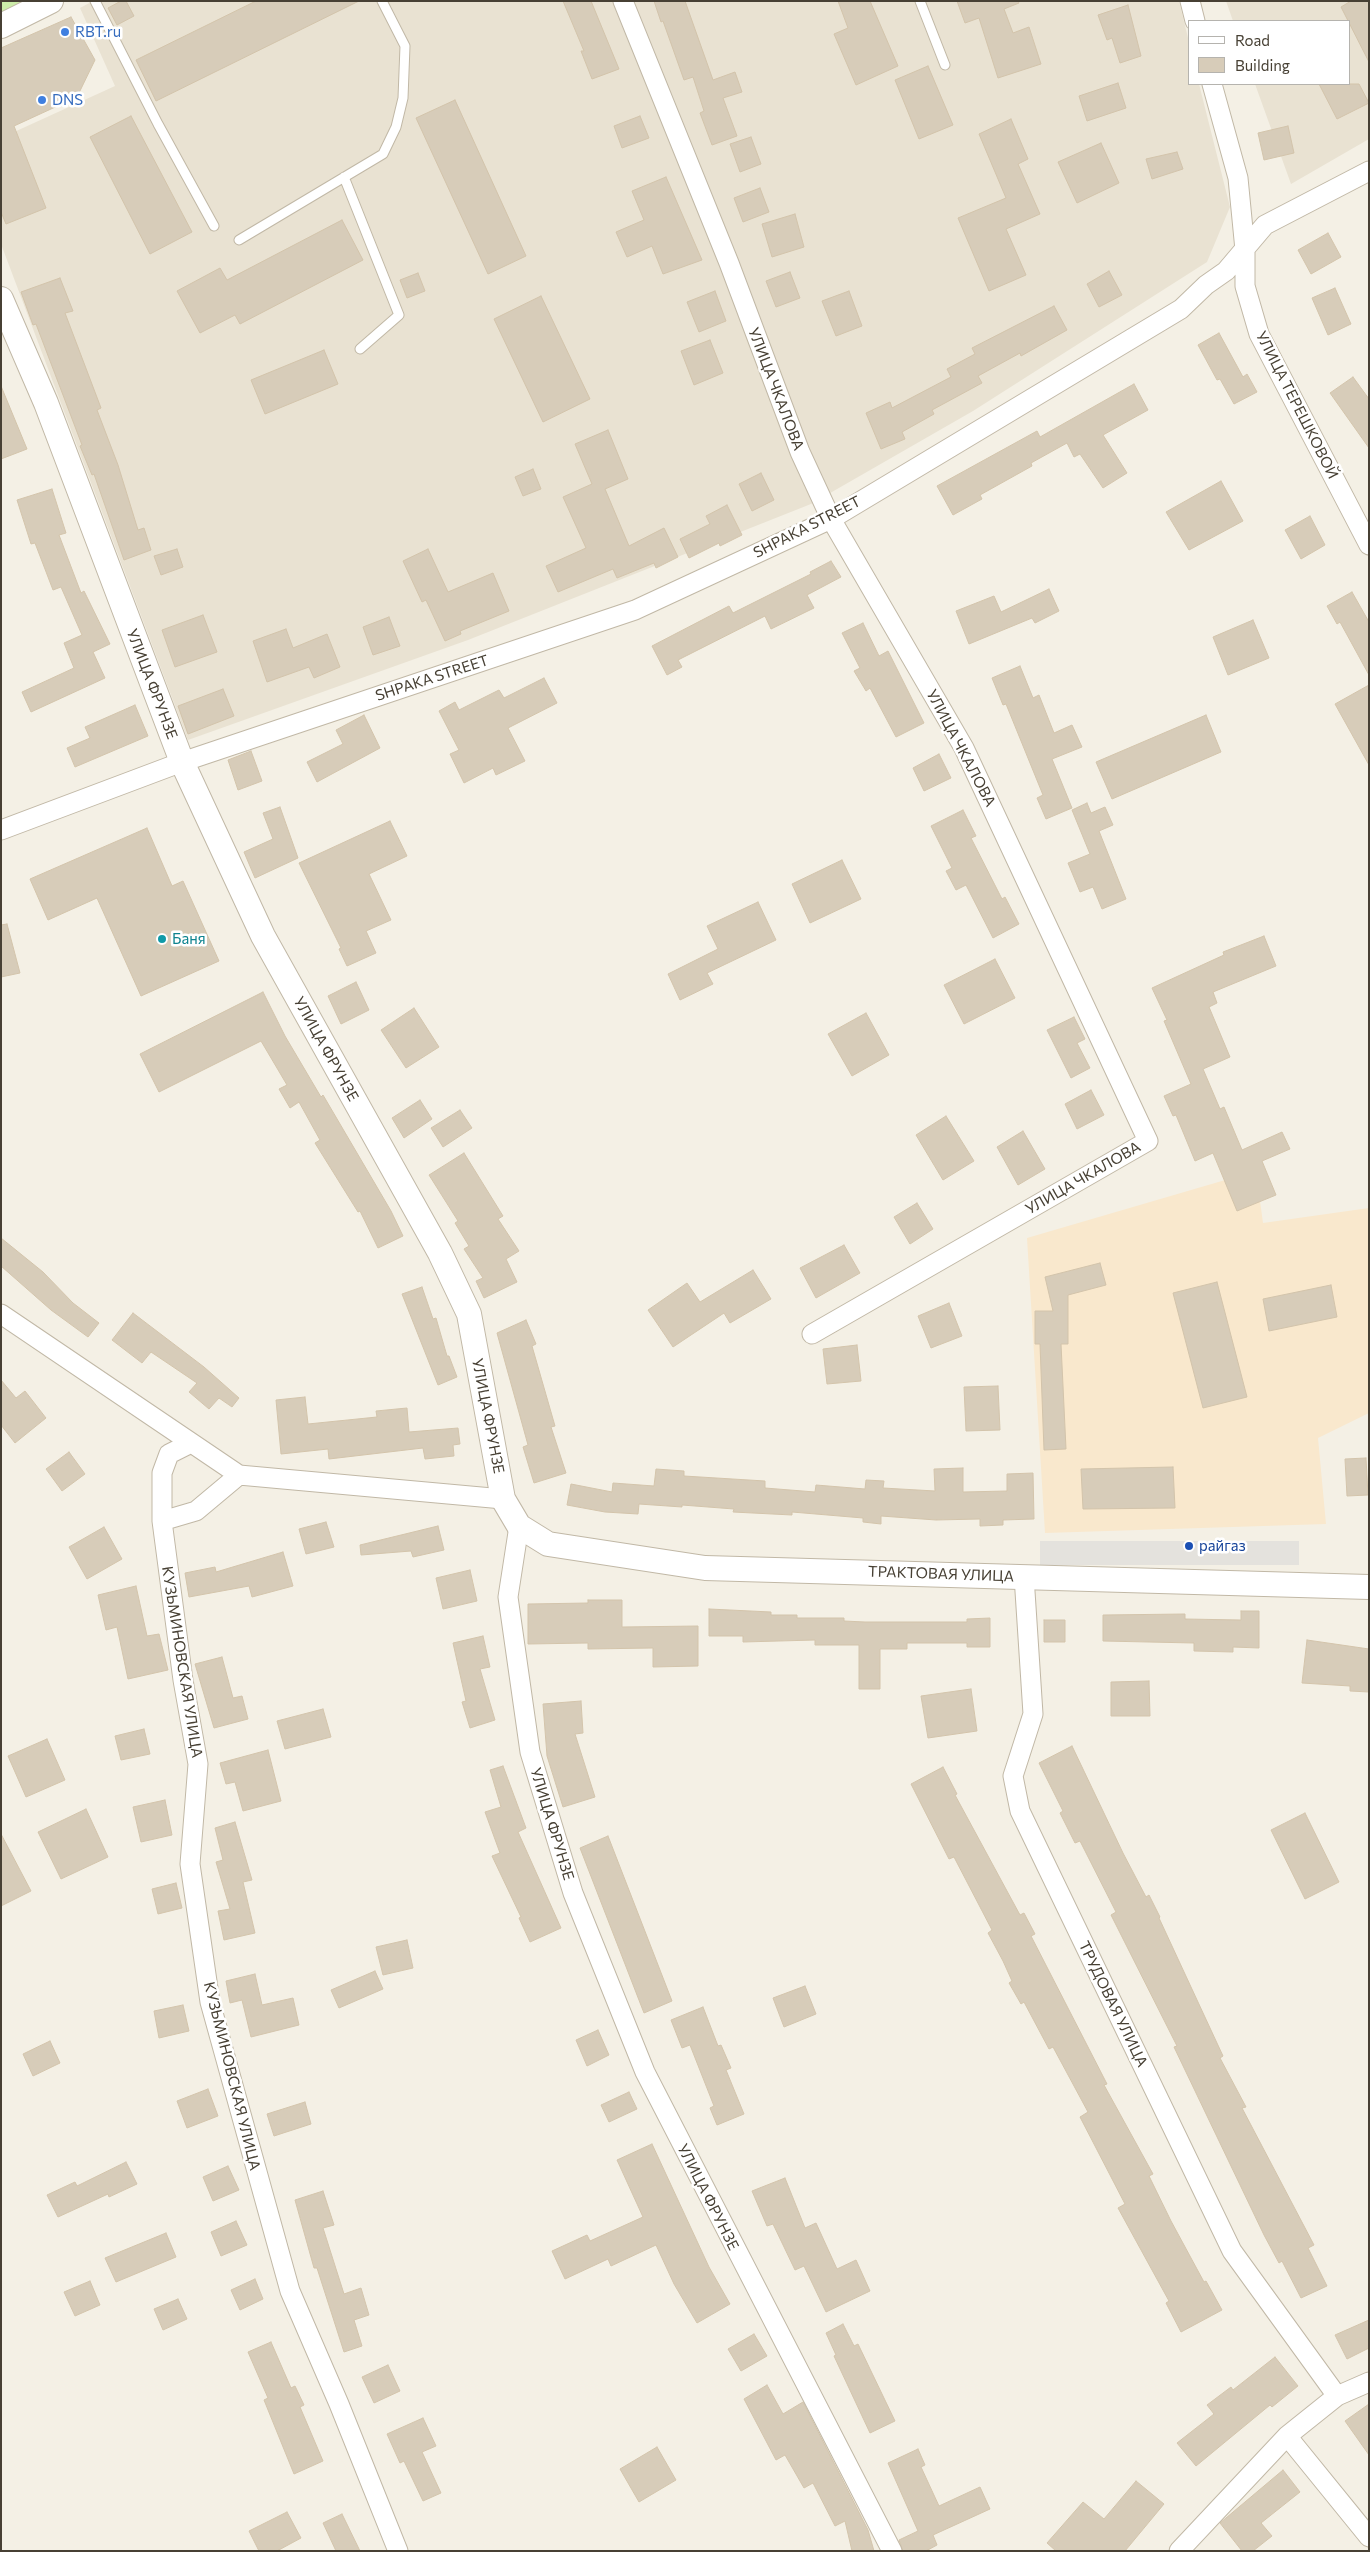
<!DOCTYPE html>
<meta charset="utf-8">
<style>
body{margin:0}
#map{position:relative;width:1370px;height:2552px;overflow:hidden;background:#f4f0e5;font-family:Commissioner,sans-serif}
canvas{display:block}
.frame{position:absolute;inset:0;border:2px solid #474034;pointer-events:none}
.legend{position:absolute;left:1188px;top:20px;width:162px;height:65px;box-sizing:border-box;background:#fff;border:1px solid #b5b3ae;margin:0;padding:6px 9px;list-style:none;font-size:15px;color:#474034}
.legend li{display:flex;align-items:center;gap:10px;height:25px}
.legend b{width:25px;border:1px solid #b5b3ae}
</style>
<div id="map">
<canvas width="1370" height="2552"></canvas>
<div class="frame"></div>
<ul class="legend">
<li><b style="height:6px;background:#fff"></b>Road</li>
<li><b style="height:14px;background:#d7ccb9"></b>Building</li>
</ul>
</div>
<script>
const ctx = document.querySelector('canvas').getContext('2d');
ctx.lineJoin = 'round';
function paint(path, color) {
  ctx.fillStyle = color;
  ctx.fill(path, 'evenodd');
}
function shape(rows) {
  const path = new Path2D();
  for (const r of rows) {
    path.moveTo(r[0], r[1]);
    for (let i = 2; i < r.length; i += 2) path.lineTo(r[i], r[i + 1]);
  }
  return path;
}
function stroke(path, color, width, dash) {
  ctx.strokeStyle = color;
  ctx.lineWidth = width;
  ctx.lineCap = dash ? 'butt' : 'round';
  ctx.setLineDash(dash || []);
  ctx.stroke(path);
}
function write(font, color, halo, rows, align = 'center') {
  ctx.font = font + ' Commissioner,sans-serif';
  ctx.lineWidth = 5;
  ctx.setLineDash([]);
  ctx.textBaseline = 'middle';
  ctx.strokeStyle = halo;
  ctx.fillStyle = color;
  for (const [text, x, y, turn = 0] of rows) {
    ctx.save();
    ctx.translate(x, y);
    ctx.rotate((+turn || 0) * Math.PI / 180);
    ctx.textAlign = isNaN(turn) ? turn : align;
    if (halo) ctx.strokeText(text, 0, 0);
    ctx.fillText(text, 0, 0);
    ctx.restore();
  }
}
const residential = shape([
 [93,1,1179,1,1189,42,1189,84,1199,84,1230,207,1207,262,973,411,811,504,468,640,188,740,1,244,1,138,115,86,80,8],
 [1226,1,1369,1,1369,139,1291,184,1255,84,1349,84,1349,21,1233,21]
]);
const commercial = shape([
 [1256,1171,1263,1223,1369,1208,1369,1413,1318,1438,1326,1524,1045,1533,1027,1238]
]);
const green = shape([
 [1,1,25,1,1,13]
]);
const parking = shape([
 [1040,1541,1299,1541,1299,1565,1040,1565]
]);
const building = shape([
 [121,1,126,1,134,16,117,25,108,8,121,1],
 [256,1,359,1,156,101,136,60,256,1],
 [563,1,591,1,619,69,592,79,581,51,584,51,563,1],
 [654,1,685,1,713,80,735,72,742,92,723,98,737,136,712,145,700,113,704,111,693,77,684,80,663,21,661,22,654,1],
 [838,1,870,1,898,66,856,85,834,34,848,28,838,1],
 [957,1,1018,1,1019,3,1004,9,1013,33,1029,27,1041,64,998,78,979,18,965,23,957,1],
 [1351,1,1369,1,1369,62,1341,7,1351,1],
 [1128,5,1141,56,1120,63,1112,38,1107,40,1098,15,1128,5],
 [71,17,95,60,77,97,14,126,46,208,6,224,1,212,1,48,71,17],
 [928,66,953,125,919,139,895,80,928,66],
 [1118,83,1126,108,1087,121,1079,96,1118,83],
 [1319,84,1359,84,1369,103,1337,119,1319,84],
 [455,100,526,256,488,274,416,118,455,100],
 [131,116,192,232,150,254,90,137,131,116],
 [640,116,649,138,622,148,614,126,640,116],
 [1011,119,1028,159,1018,164,1040,214,1006,229,1026,275,989,291,958,218,1006,198,979,134,1011,119],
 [1288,126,1294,153,1264,160,1258,133,1288,126],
 [751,137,761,164,740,172,730,144,751,137],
 [1101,143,1119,183,1077,203,1058,162,1101,143],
 [1177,152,1183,169,1152,179,1146,159,1177,152],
 [666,177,702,260,663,274,652,246,627,257,616,232,644,220,632,191,666,177],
 [760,188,769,212,743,222,734,198,760,188],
 [795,214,804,247,772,257,762,224,795,214],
 [342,220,363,260,240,324,235,315,200,333,177,291,220,268,227,280,342,220],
 [1328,233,1341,257,1311,274,1298,250,1328,233],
 [1109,271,1122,295,1099,307,1087,284,1109,271],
 [790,272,800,298,776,307,766,281,790,272],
 [418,273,425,291,407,298,400,280,418,273],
 [60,278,73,311,65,313,101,408,97,410,118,465,138,530,144,528,151,550,124,560,94,474,92,475,80,446,82,445,36,324,33,325,21,292,60,278],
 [1335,288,1351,324,1328,335,1312,298,1335,288],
 [715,291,726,321,699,332,687,302,715,291],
 [849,291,862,326,836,336,822,301,849,291],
 [541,296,590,399,543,422,494,319,541,296],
 [1054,306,1067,330,1021,356,1020,353,978,376,982,383,932,410,934,414,902,432,905,439,881,449,866,413,890,402,892,408,951,377,947,369,975,354,972,348,1054,306],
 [1219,333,1243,377,1247,374,1257,392,1234,404,1220,379,1217,380,1198,345,1219,333],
 [710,340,723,373,694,385,681,351,710,340],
 [324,350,338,384,265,414,251,380,324,350],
 [1353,377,1369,399,1369,448,1330,393,1353,377],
 [1134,384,1148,410,1103,435,1127,473,1103,488,1080,454,1074,457,1067,443,1031,463,1032,466,980,495,982,499,953,515,937,486,1037,431,1040,437,1134,384],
 [1,386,27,449,1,459,1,386],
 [608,430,628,479,605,489,629,546,664,528,678,557,656,568,654,563,617,578,613,569,558,592,546,566,586,548,563,497,592,484,575,444,608,430],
 [533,469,541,489,523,496,515,477,533,469],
 [761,473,774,500,752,511,739,484,761,473],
 [1221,481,1243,521,1189,550,1166,512,1221,481],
 [52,489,66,533,59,535,81,593,84,591,110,644,93,652,105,678,31,712,22,692,74,668,64,643,82,635,61,587,53,590,35,543,31,544,17,500,52,489],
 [727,505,742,535,720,546,719,543,689,558,680,539,710,524,706,516,727,505],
 [1310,516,1325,545,1301,559,1285,530,1310,516],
 [177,549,183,567,161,575,154,556,177,549],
 [428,549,448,592,493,573,509,611,460,631,461,634,445,641,426,600,422,602,403,561,428,549],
 [831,561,841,577,807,595,814,608,771,629,765,616,678,660,682,667,667,675,652,646,729,606,733,613,811,574,810,572,831,561],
 [1049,589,1059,611,1035,623,1032,618,969,644,956,611,994,596,1001,612,1049,589],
 [1352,592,1369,622,1369,675,1340,622,1337,624,1327,606,1352,592],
 [203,615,217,652,175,667,162,630,203,615],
 [389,617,400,646,373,655,363,627,389,617],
 [1253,620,1269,658,1228,675,1213,637,1253,620],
 [863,623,879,656,888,651,924,723,896,737,870,688,866,691,854,671,860,668,842,633,863,623],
 [286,629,293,648,327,634,340,667,314,678,309,667,267,682,253,641,286,629],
 [1020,666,1033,698,1039,695,1054,733,1072,725,1082,747,1052,759,1072,808,1046,819,1037,798,1043,795,1006,704,1003,705,992,678,1020,666],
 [544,678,557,703,508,728,525,761,496,775,493,768,464,783,450,754,459,750,439,711,455,702,459,710,499,690,504,698,544,678],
 [1369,685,1369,765,1335,704,1369,685],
 [223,689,234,716,188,734,178,706,223,689],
 [135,705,148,736,75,767,67,748,90,738,85,727,135,705],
 [364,715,380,748,317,782,307,762,343,744,336,730,364,715],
 [1206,715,1221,752,1112,799,1096,762,1206,715],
 [251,751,262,781,238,790,228,760,251,751],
 [939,754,951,778,924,791,913,768,939,754],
 [1087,803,1091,813,1105,807,1113,825,1099,831,1126,899,1102,909,1093,887,1080,892,1068,863,1090,854,1072,810,1087,803],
 [280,807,298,858,255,878,244,852,273,839,263,813,280,807],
 [963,810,976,836,971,838,1002,899,1005,897,1019,924,993,938,966,885,956,890,946,871,952,868,931,826,963,810],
 [390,821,407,856,369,874,391,920,366,931,376,953,347,966,339,949,341,948,299,863,390,821],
 [147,828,172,886,183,881,219,961,141,996,97,898,48,920,30,879,147,828],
 [842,860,861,899,810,923,792,884,842,860],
 [758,902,776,940,707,973,713,984,680,1000,668,974,718,949,707,926,758,902],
 [7,924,20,973,1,977,1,925,7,924],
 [1264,936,1276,966,1213,992,1217,1003,1209,1007,1230,1057,1203,1069,1220,1109,1224,1107,1242,1150,1282,1132,1290,1149,1262,1161,1276,1195,1237,1211,1213,1153,1195,1161,1176,1115,1173,1116,1164,1096,1191,1084,1164,1021,1167,1020,1152,988,1224,955,1223,952,1264,936],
 [995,959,1015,998,964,1024,944,985,995,959],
 [356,982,369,1010,341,1024,328,996,356,982],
 [263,992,285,1036,321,1097,323,1095,391,1211,403,1236,378,1248,360,1211,358,1212,315,1143,320,1140,299,1102,290,1108,279,1089,287,1085,261,1041,159,1092,140,1054,263,992],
 [414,1008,439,1047,406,1068,381,1030,414,1008],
 [866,1013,889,1055,852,1076,828,1034,866,1013],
 [1074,1017,1085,1039,1077,1043,1090,1068,1071,1078,1047,1030,1074,1017],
 [1091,1090,1104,1115,1077,1129,1065,1104,1091,1090],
 [420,1100,432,1119,404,1138,392,1118,420,1100],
 [460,1110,472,1128,443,1147,431,1128,460,1110],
 [946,1116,974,1161,943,1180,916,1135,946,1116],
 [1023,1131,1045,1169,1018,1185,997,1147,1023,1131],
 [464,1153,503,1216,498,1219,519,1251,506,1259,517,1282,484,1298,476,1281,483,1278,464,1249,469,1246,455,1223,458,1221,429,1175,464,1153],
 [917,1203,933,1229,910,1244,894,1217,917,1203],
 [1,1238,43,1272,73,1303,99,1323,88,1337,51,1310,1,1266,1,1238],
 [844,1245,860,1273,816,1298,800,1268,844,1245],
 [1100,1263,1106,1285,1068,1295,1068,1344,1061,1344,1066,1449,1044,1450,1040,1344,1035,1344,1035,1311,1053,1311,1045,1277,1100,1263],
 [753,1270,771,1299,730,1323,724,1313,673,1347,648,1310,687,1283,700,1302,753,1270],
 [1217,1282,1247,1397,1203,1408,1173,1293,1217,1282],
 [1331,1285,1337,1317,1269,1331,1263,1299,1331,1285],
 [422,1287,433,1319,436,1318,447,1356,449,1356,457,1377,438,1385,402,1294,422,1287],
 [949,1303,962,1336,931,1348,918,1316,949,1303],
 [133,1313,204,1367,239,1398,232,1407,219,1398,209,1409,189,1392,197,1383,151,1352,142,1363,112,1340,133,1313],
 [526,1320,536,1344,532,1346,555,1426,551,1427,566,1473,534,1483,523,1447,528,1445,497,1333,526,1320],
 [857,1345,861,1381,827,1384,823,1349,857,1345],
 [1,1380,16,1398,25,1391,46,1418,15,1443,1,1425,1,1380],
 [998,1386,1000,1430,966,1431,964,1387,998,1386],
 [305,1397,308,1424,377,1417,376,1411,407,1408,409,1432,458,1428,460,1444,453,1445,454,1456,425,1459,423,1448,329,1459,328,1449,281,1454,276,1400,305,1397],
 [69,1452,85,1474,62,1491,46,1469,69,1452],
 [1366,1458,1368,1495,1347,1496,1345,1459,1366,1458],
 [1173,1467,1175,1508,1083,1509,1081,1469,1173,1467],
 [963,1468,963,1492,1007,1491,1007,1474,1033,1473,1034,1519,1003,1520,1003,1525,980,1526,980,1519,936,1520,881,1516,881,1524,863,1522,863,1518,792,1512,792,1515,733,1512,734,1509,682,1505,682,1507,639,1504,638,1514,605,1512,567,1505,571,1484,612,1492,613,1483,654,1486,656,1469,684,1471,684,1476,765,1481,765,1488,815,1492,816,1485,865,1489,866,1480,884,1481,883,1488,935,1491,934,1469,963,1468],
 [326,1522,334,1547,306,1554,299,1529,326,1522],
 [438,1526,444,1550,413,1557,411,1551,361,1555,360,1545,438,1526],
 [104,1527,122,1559,87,1579,69,1547,104,1527],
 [283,1552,293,1586,252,1597,249,1586,189,1597,185,1573,215,1567,216,1572,283,1552],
 [470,1570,477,1601,443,1609,436,1578,470,1570],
 [136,1586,147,1636,159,1634,168,1670,128,1679,117,1627,106,1630,98,1595,136,1586],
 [588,1600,622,1600,622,1627,698,1626,698,1666,653,1667,653,1648,588,1649,588,1643,528,1644,528,1604,588,1603,588,1600],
 [709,1609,771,1612,771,1615,797,1615,797,1618,844,1618,844,1621,865,1622,967,1622,967,1619,990,1618,990,1647,967,1647,967,1643,907,1643,907,1649,880,1649,880,1689,859,1689,859,1645,815,1645,815,1640,743,1642,743,1636,709,1636,709,1609],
 [1241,1611,1259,1611,1259,1648,1233,1647,1233,1652,1194,1651,1194,1643,1103,1641,1103,1615,1185,1614,1185,1619,1241,1620,1241,1611],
 [1044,1620,1065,1620,1065,1642,1044,1642,1044,1620],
 [483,1636,490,1667,480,1669,495,1720,470,1728,462,1702,466,1701,453,1643,483,1636],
 [1307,1640,1369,1649,1369,1692,1350,1691,1350,1686,1302,1683,1307,1640],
 [222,1657,233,1698,242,1696,248,1719,214,1728,195,1664,222,1657],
 [1149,1681,1150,1716,1111,1716,1111,1682,1149,1681],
 [971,1689,977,1731,928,1738,921,1696,971,1689],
 [581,1701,583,1733,575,1734,595,1797,563,1807,547,1756,543,1704,581,1701],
 [323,1709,331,1737,285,1749,277,1721,323,1709],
 [144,1729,150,1754,121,1760,115,1736,144,1729],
 [47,1739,65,1780,26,1797,8,1756,47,1739],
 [1072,1746,1123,1853,1146,1897,1149,1895,1160,1917,1159,1918,1223,2056,1220,2058,1246,2107,1242,2108,1314,2245,1308,2248,1327,2286,1301,2298,1282,2261,1279,2263,1264,2235,1174,2047,1177,2046,1111,1915,1116,1912,1080,1841,1075,1843,1060,1813,1063,1811,1039,1763,1072,1746],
 [268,1750,281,1801,243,1811,235,1782,226,1784,220,1763,268,1750],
 [503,1766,526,1828,518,1832,561,1928,530,1942,519,1918,521,1917,492,1856,500,1853,485,1812,501,1807,490,1770,503,1766],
 [943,1767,957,1794,955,1795,1020,1915,1024,1913,1035,1934,1031,1936,1107,2084,1104,2085,1153,2174,1149,2176,1171,2221,1204,2282,1206,2281,1222,2310,1181,2332,1166,2303,1169,2301,1118,2208,1125,2204,1080,2117,1088,2112,1053,2047,1049,2049,1024,2002,1021,2004,1009,1983,1012,1981,1003,1961,988,1933,992,1930,954,1857,949,1859,911,1784,943,1767],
 [165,1800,172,1835,141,1842,133,1807,165,1800],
 [86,1809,108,1857,61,1879,38,1832,86,1809],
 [1305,1813,1339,1882,1305,1899,1271,1830,1305,1813],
 [235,1822,252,1880,243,1882,255,1933,224,1940,218,1911,230,1909,216,1862,223,1860,215,1828,235,1822],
 [1,1834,31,1891,1,1906,1,1834],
 [608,1836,672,2001,644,2013,580,1848,608,1836],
 [176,1883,182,1908,158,1914,152,1889,176,1883],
 [407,1940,413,1968,383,1975,376,1947,407,1940],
 [375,1971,383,1989,339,2008,331,1990,375,1971],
 [255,1974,262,2005,293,1998,299,2025,251,2037,242,2000,230,2003,226,1981,255,1974],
 [805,1986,816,2014,784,2027,773,1998,805,1986],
 [183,2005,189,2031,159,2038,154,2011,183,2005],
 [703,2007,718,2046,721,2045,731,2068,726,2070,744,2114,717,2125,710,2108,714,2106,690,2045,682,2048,671,2020,703,2007],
 [598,2030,609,2055,587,2066,576,2040,598,2030],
 [50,2041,60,2063,33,2076,23,2054,50,2041],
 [208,2089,218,2116,187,2128,177,2101,208,2089],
 [629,2092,637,2109,609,2122,601,2105,629,2092],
 [305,2102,311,2124,274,2136,267,2114,305,2102],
 [652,2144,709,2267,730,2304,697,2323,674,2284,656,2245,611,2266,608,2259,565,2279,552,2251,587,2235,590,2241,643,2217,617,2160,652,2144],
 [126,2162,137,2184,109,2197,108,2194,58,2217,47,2195,75,2182,77,2186,126,2162],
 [228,2166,239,2190,213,2201,203,2177,228,2166],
 [785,2178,805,2228,816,2223,837,2269,856,2260,870,2291,826,2312,804,2266,795,2270,773,2224,767,2226,752,2191,785,2178],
 [323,2191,334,2225,323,2228,344,2294,361,2288,369,2315,354,2320,362,2346,344,2352,317,2268,314,2268,295,2200,323,2191],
 [236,2221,247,2245,221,2256,211,2232,236,2221],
 [166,2233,176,2257,116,2282,105,2258,166,2233],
 [255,2279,263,2299,240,2310,231,2290,255,2279],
 [90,2281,100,2305,75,2316,64,2292,90,2281],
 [178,2299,187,2319,163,2330,154,2309,178,2299],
 [1369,2320,1369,2348,1347,2359,1335,2335,1369,2320],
 [843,2324,854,2346,858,2344,895,2421,870,2433,834,2356,836,2355,826,2333,843,2324],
 [754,2334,767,2356,741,2371,728,2349,754,2334],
 [271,2342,291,2388,295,2386,304,2405,300,2407,323,2461,294,2474,264,2400,268,2398,248,2352,271,2342],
 [1275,2357,1298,2386,1272,2407,1270,2405,1196,2466,1177,2443,1214,2414,1207,2405,1231,2387,1233,2390,1275,2357],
 [388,2365,400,2391,374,2403,362,2377,388,2365],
 [767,2385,783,2414,803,2402,868,2530,874,2551,852,2551,845,2521,835,2526,813,2483,804,2488,785,2455,776,2460,744,2399,767,2385],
 [1369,2404,1369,2455,1345,2421,1369,2404],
 [423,2418,436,2446,422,2452,441,2493,423,2501,404,2461,400,2463,387,2434,423,2418],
 [657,2447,676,2480,639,2502,620,2469,657,2447],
 [918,2449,925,2465,921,2467,939,2506,980,2487,990,2509,933,2535,937,2545,926,2551,903,2551,899,2540,918,2531,888,2463,918,2449],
 [1283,2470,1300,2492,1261,2523,1272,2536,1253,2551,1242,2551,1220,2523,1283,2470],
 [1136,2481,1164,2504,1125,2551,1056,2551,1047,2543,1083,2502,1104,2519,1136,2481],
 [287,2512,301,2538,277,2551,259,2551,249,2531,287,2512],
 [342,2514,360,2551,336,2551,323,2523,342,2514]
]);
const service = shape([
 [95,1,158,124,214,226],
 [920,1,945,65],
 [344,177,399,315,360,349],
 [239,240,383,154,396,127,403,98,405,46,382,1]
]);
const minor = shape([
 [623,1,729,263,800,452,831,519,964,748,1148,1141,812,1334],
 [1190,1,1195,21],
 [1212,84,1238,178,1245,250,1245,286,1259,334,1369,545],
 [1,830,182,762,635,610,831,519,1181,309,1206,285,1226,271,1265,225,1369,171],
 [1,1314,239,1475,503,1499],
 [239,1475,196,1511,162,1521,183,1680,198,1764,190,1864,210,2002,290,2291,339,2404,398,2551],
 [162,1521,162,1473,169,1454,191,1443],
 [519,1526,508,1597,530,1752,573,1893,645,2072,892,2551],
 [1024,1576,1033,1714,1013,1776,1020,1811,1232,2251,1337,2396],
 [1287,2436,1369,2537],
 [1179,2551,1287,2436,1337,2396,1369,2382]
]);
const tertiary = shape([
 [1,26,51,1],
 [1,299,46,403,182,762,263,936,440,1253,469,1314,503,1499,519,1526,548,1544,705,1568,1369,1587]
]);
const markers = [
 [65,32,5,"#3f7fe0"],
 [42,100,5,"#3f7fe0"],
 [162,939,5,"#0f9aa8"],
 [1189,1546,5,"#1a4fb4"]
];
const shopNames = [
 ["RBT.ru",75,32],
 ["DNS",52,100]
];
const streetNames = [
 ["УЛИЦА ЧКАЛОВА",776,389,69],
 ["УЛИЦА ТЕРЕШКОВОЙ",1297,405,63],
 ["SHPAKA STREET",807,527,-27],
 ["SHPAKA STREET",432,678,-18],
 ["УЛИЦА ФРУНЗЕ",152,684,69],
 ["УЛИЦА ЧКАЛОВА",961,748,62],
 ["УЛИЦА ФРУНЗЕ",326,1049,61],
 ["УЛИЦА ЧКАЛОВА",1083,1178,-30],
 ["УЛИЦА ФРУНЗЕ",488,1416,79],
 ["ТРАКТОВАЯ УЛИЦА",941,1574,2],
 ["КУЗЬМИНОВСКАЯ УЛИЦА",182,1662,81],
 ["УЛИЦА ФРУНЗЕ",552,1824,73],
 ["ТРУДОВАЯ УЛИЦА",1113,2004,64],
 ["КУЗЬМИНОВСКАЯ УЛИЦА",232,2076,76],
 ["УЛИЦА ФРУНЗЕ",708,2197,63]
];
const cultureNames = [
 ["Баня",172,939]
];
const transitNames = [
 ["райгаз",1199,1546]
];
paint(residential, '#e9e2d2');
paint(commercial, '#f9e8cd');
paint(green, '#cdeda9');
paint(parking, '#e4e2dd');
paint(building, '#d7ccb9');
stroke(building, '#d3c4ab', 1);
stroke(service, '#c1b8a6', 11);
stroke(minor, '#c1b8a6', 21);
stroke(tertiary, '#c1b8a6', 26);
stroke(service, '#fff', 9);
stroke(minor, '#fff', 19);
stroke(tertiary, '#fff', 24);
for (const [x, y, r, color] of markers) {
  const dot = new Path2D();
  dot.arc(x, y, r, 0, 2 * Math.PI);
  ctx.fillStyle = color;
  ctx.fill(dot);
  stroke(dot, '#fff', 2);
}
write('15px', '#366cbe', '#fff', shopNames, 'left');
write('15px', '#474034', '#fff', streetNames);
write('15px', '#0d838f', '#fff', cultureNames, 'left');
write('15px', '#164399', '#fff', transitNames, 'left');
</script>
